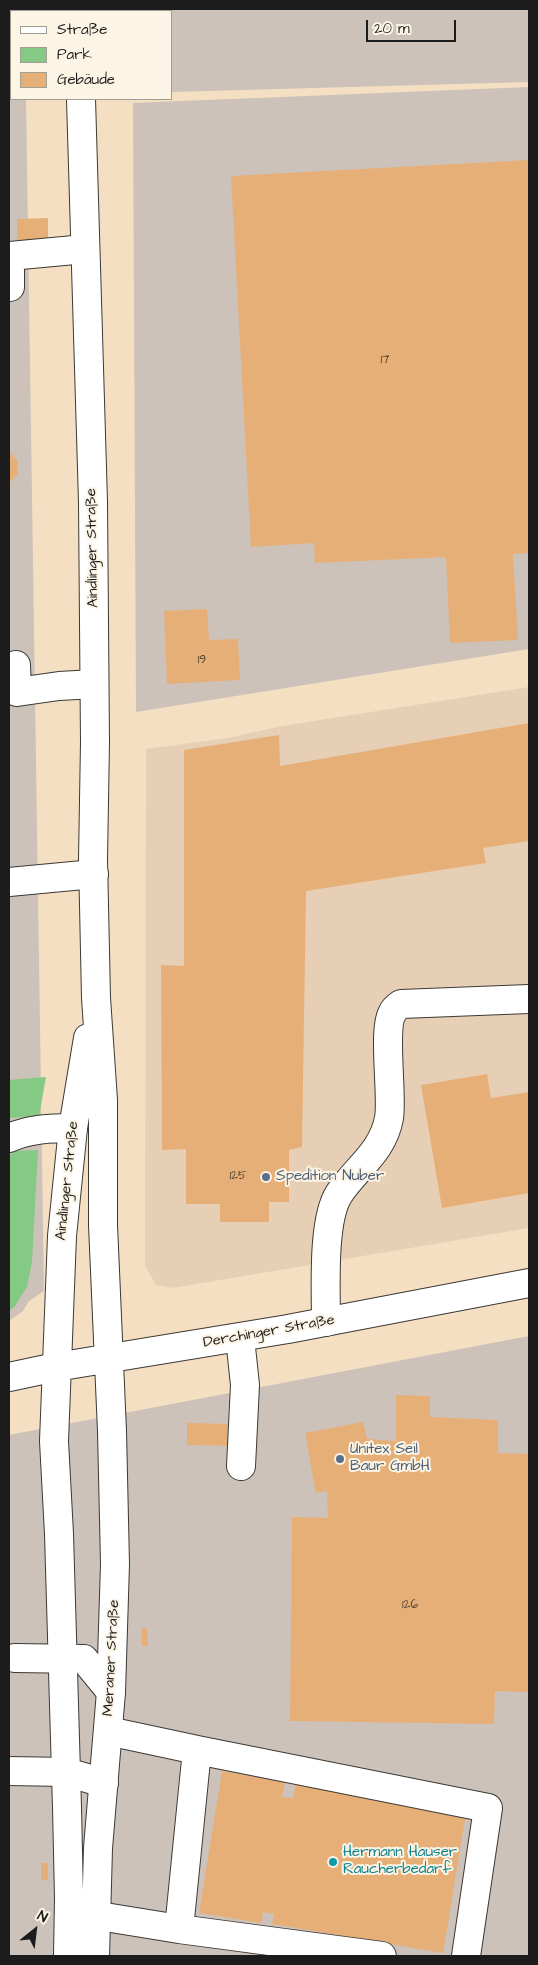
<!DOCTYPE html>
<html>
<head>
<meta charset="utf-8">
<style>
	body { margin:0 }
	#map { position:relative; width:538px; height:1965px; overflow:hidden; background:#f4dfc2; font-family:"Architects Daughter",sans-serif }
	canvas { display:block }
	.frame { position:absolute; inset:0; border:10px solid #1c1c1c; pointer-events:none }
	.legend { position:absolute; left:10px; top:10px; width:162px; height:90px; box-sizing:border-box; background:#fcf5e5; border:1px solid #a29e95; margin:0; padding:6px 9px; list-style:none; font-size:15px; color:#1c1c1c }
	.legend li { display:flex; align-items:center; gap:10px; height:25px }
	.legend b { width:25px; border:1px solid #a29e95 }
	.north { position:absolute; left:10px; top:1905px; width:50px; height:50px; -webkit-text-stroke:4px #fcf5e5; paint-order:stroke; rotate:29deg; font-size:14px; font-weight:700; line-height:20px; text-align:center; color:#1c1c1c }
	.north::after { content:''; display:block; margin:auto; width:18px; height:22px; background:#1c1c1c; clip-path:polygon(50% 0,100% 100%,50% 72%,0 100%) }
	.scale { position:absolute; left:366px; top:20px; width:90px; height:22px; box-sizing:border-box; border:2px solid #1c1c1c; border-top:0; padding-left:6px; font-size:15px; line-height:18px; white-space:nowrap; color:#1c1c1c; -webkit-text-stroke:4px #fcf5e5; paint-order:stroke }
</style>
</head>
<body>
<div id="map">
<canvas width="538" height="1965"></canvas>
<div class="frame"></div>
<ul class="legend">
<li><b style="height:6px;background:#fff"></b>Straße</li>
<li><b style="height:14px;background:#84ca84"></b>Park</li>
<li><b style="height:14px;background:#e7af78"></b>Gebäude</li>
</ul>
<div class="north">N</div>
<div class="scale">20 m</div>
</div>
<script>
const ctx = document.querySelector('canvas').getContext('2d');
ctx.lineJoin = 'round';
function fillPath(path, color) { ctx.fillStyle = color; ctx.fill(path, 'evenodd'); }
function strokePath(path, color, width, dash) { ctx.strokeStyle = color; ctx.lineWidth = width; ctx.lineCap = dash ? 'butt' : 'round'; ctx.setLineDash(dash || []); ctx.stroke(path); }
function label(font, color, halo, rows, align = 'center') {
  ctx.font = font + ' "Architects Daughter",sans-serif'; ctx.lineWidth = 4; ctx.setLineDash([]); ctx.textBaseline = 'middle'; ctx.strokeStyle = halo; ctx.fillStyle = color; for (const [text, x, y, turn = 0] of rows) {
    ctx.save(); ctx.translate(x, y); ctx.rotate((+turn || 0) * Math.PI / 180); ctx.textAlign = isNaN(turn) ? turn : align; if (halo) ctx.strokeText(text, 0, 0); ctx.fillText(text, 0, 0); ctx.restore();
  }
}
fillPath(new Path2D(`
	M529,687V1228L173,1288L156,1285L145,1266L146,749L228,738L282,726Z`), '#e7cfb5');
fillPath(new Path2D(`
	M9,9H25V11H11V99H26L44,1291L29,1301L23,1311L9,1321Z
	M118,9H529V82L171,92V11H118Z
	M529,87V649L136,712L133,103Z
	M529,1336V1956H9V1435Z`), '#cdc2b9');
fillPath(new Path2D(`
	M46,1077L39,1116L9,1118V1080Z
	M38,1150L32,1262L27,1287L15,1306L9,1311V1157L13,1151Z`), '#84ca84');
fillPath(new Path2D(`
	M529,160V553L513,554L518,640L450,643L446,557L315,563L314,543L251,547L231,176Z
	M48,218V240L17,241V219Z
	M9,452L17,460L18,474L10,482H9Z
	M207,609L209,640L238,639L240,680L167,684L164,611Z
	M529,723V841L483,848L486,863L306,891L302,1147L289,1150V1202H269V1222H220V1204H186V1149L162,1150L161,965L184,966V750L279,735L280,766Z
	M487,1074L491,1098L529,1092V1193L442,1208L421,1085Z
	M396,1395L430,1396V1417L498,1420V1453L529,1454V1692L495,1691L494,1724L290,1721L292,1517L328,1518L327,1491L316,1493L305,1433L363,1422L367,1439L396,1441Z
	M187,1423L234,1424V1446L187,1445Z
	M141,1628H147L148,1646H142Z
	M222,1771L285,1782L282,1797L293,1798L296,1784L466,1813L443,1953L272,1924L274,1914L263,1912L261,1923L199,1913Z
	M41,1863H48V1880H41Z`), '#e7af78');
const minor = new Path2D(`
	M10,287V256L85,249
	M16,665L17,692L59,686L94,684
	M9,882L94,874
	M9,1138C29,1129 51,1128 73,1128
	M326,1322C326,1291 322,1220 339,1194C356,1168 383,1152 389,1118C393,1096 382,1027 393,1012C394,1009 398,1006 401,1004L529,999
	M240,1338L245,1385L241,1466
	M9,1377L56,1367
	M15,1658L84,1659L111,1692
	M108,1731L197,1750
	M9,1771L66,1772L104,1783
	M74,1912L179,1929L382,1956
	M179,1929L197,1750L488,1808L466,1956`);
const major = new Path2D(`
	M78,9V11
	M81,99L93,502L95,742L93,859L96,998L103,1100V1225L112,1431L115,1564L111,1692L98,1848L95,1956
	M56,1367L288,1329L529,1283
	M68,1956L69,1898L67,1807L59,1534L54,1441L62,1236L73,1128L88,1038`);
strokePath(minor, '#3c3935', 30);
strokePath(major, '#3c3935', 30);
strokePath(minor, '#fff', 28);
strokePath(major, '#fff', 28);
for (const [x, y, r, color] of [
	[266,1177,5,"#5c6f8a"],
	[340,1459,5,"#5c6f8a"],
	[333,1862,5,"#0f9aa8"]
]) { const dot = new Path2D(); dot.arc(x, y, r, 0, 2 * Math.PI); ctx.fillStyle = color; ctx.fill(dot); strokePath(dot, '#fcf5e5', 2); }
label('12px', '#4f4133', null, [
	["17",385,360],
	["19",202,660],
	["125",238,1176],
	["126",410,1605]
]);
label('15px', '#1c1c1c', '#fcf5e5', [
	["Aindlinger Straße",93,548,-91],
	["Aindlinger Straße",68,1181,-84],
	["Derchinger Straße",269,1332,-10],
	["Meraner Straße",112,1658,-87]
]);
label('15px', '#4e5e75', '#fcf5e5', [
	["Spedition Nuber",276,1177],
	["Unitex Seil",350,1450],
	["Baur GmbH",350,1467]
], 'left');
label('15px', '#0d838f', '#fcf5e5', [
	["Hermann Hauser",343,1853],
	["Raucherbedarf",343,1870]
], 'left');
</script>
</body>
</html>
